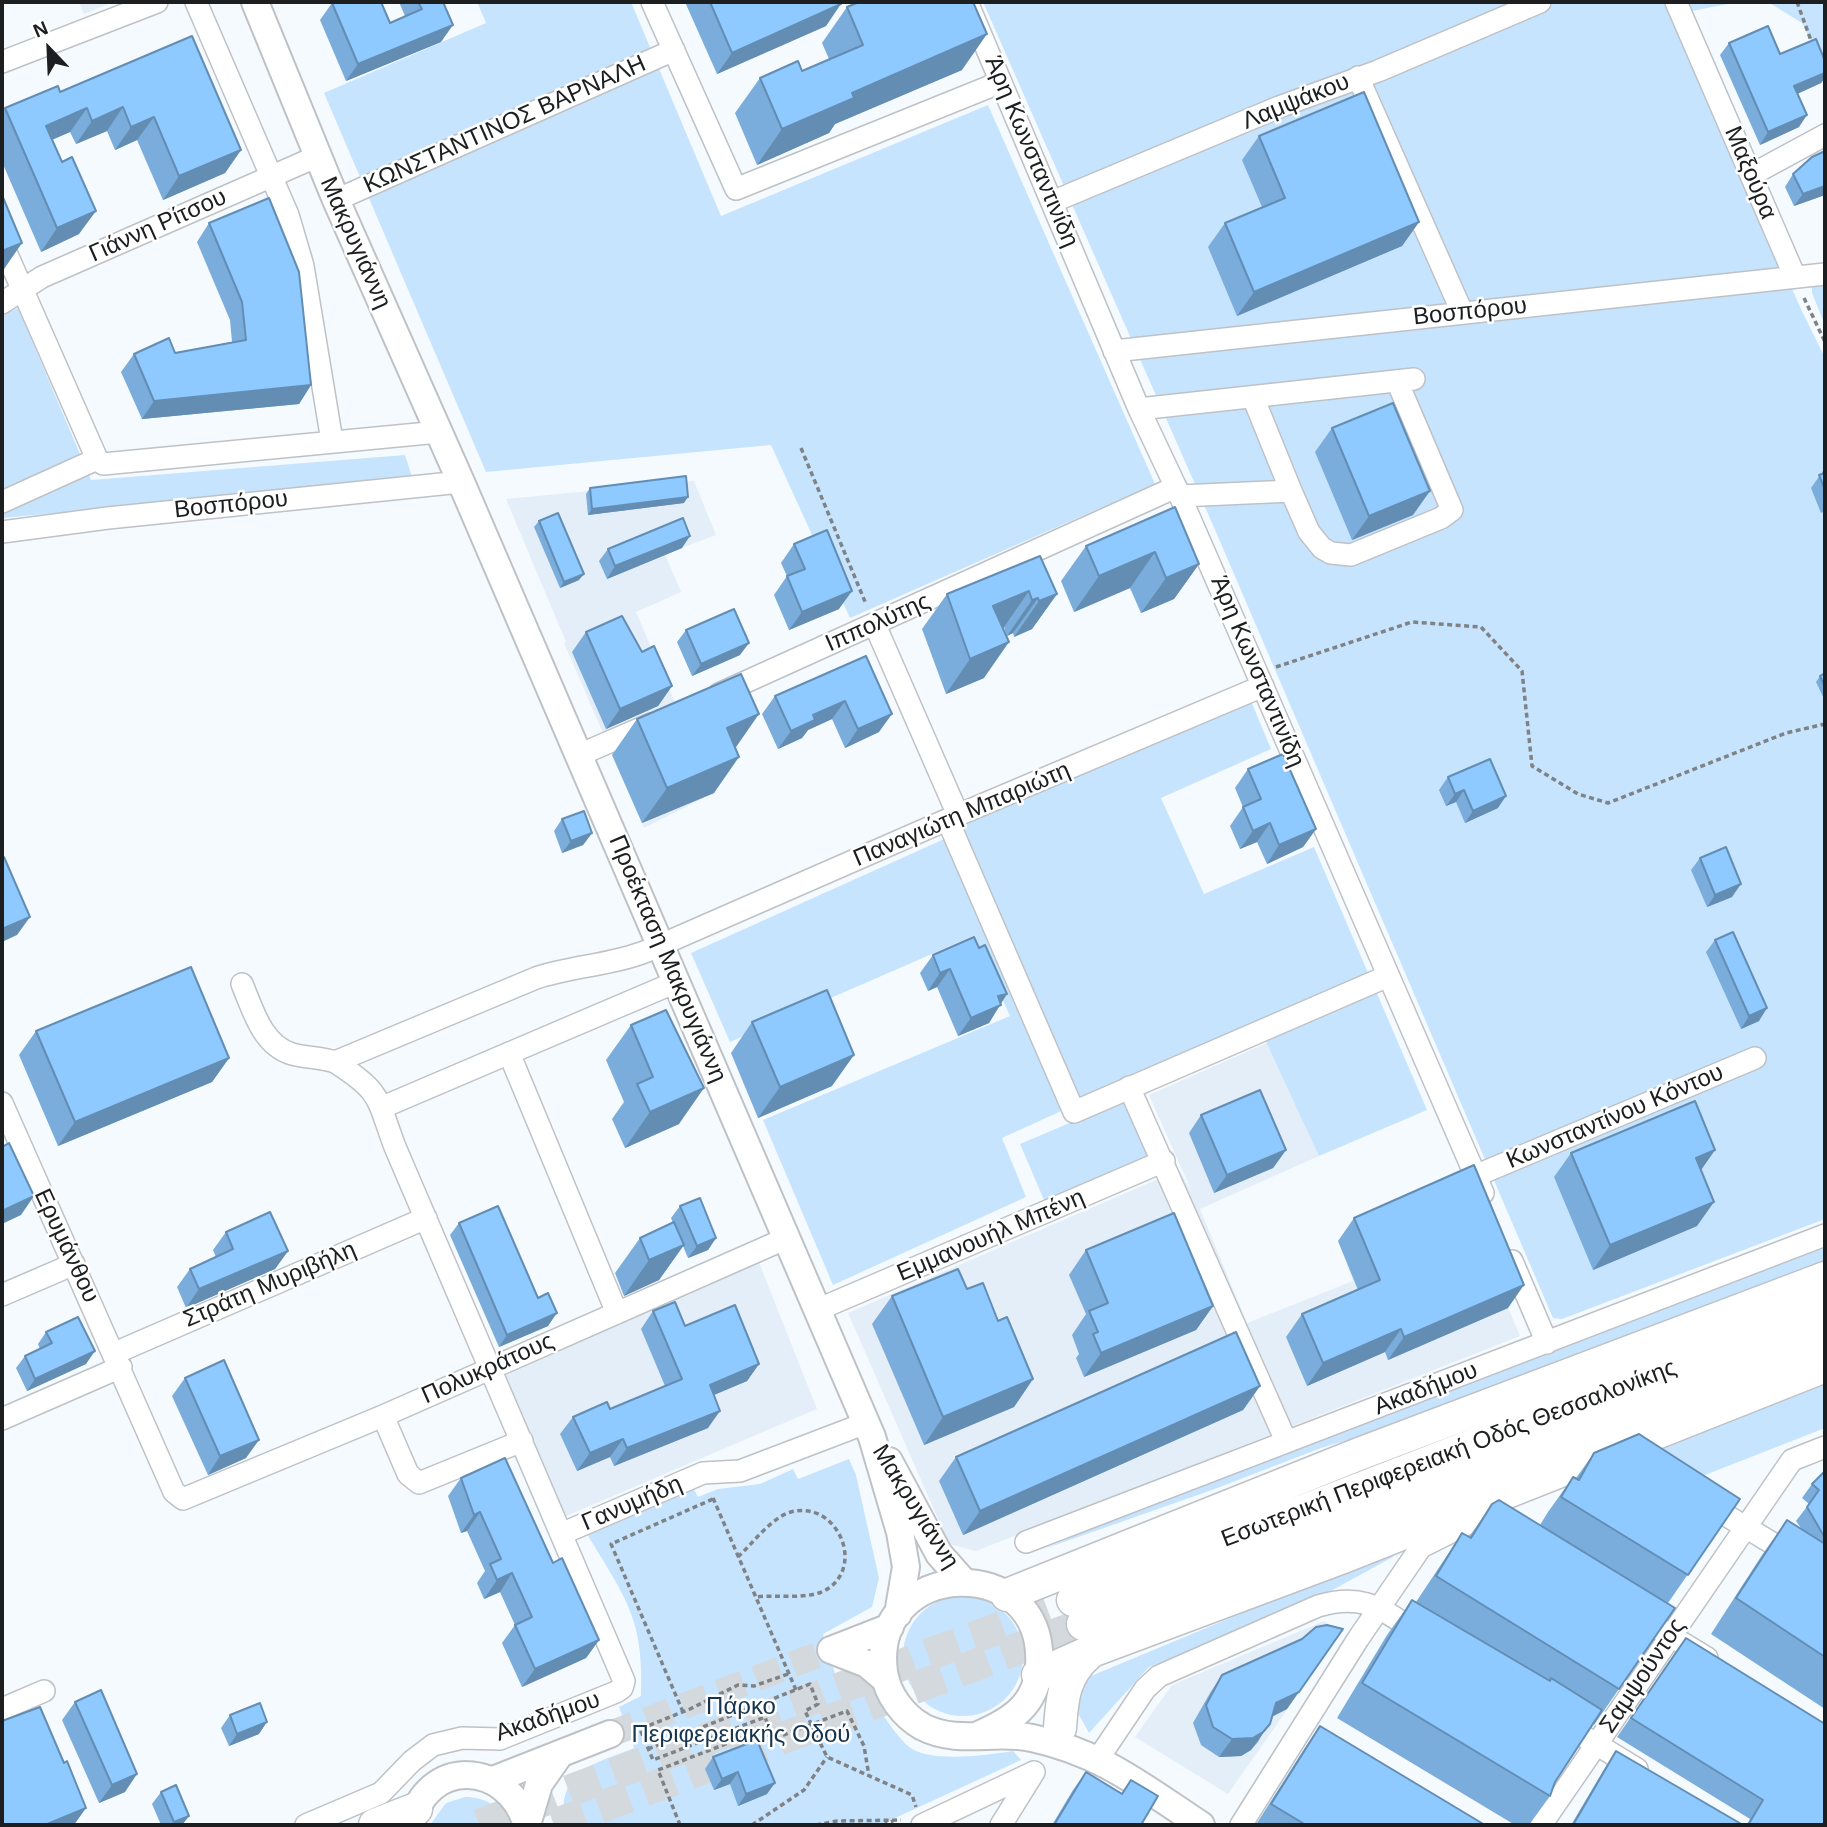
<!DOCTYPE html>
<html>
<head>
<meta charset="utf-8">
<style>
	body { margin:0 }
	#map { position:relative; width:1827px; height:1827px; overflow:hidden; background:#f5fafe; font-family:Arial,sans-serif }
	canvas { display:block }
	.frame { position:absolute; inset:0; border:4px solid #1c1e1f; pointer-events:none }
	.north { position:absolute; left:14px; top:14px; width:70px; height:70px; -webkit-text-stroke:5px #fff; paint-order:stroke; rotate:337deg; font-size:19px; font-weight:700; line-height:28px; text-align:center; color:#1c1e1f }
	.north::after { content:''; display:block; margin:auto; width:24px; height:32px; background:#1c1e1f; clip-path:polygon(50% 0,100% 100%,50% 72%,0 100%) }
</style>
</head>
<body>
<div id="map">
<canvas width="1827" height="1827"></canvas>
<div class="frame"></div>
<div class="north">N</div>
</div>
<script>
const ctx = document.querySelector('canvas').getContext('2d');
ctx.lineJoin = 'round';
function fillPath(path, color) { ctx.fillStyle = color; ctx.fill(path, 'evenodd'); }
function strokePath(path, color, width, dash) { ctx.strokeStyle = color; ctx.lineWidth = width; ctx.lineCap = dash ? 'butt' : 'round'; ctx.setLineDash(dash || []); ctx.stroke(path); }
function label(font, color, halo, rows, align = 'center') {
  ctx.font = font + ' Arial,sans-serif'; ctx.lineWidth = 5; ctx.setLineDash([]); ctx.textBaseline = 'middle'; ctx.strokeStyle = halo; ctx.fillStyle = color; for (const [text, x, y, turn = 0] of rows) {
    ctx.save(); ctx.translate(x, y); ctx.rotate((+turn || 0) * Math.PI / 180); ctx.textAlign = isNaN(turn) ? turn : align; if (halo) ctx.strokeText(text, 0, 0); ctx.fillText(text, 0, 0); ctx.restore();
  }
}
fillPath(new Path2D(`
	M79,2H113L84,14Z
	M694,481L716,535L665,554L681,592L636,612L714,793L644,828L564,643L566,642L506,499Z
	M1269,1042L1319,1156L1200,1209L1247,1323L1353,1281L1338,1241L1458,1188L1520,1336L976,1551L949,1544L848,1313L1179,1170L1193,1194L1149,1095Z
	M758,1260L817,1409L566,1516L505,1376Z
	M1324,1621L1341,1633L1228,1794L1135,1737L1172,1685Z`), '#e4eef8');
fillPath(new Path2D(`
	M477,2H631L721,216L988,105L1155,484L850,618L771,445L486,472L324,93L486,23Z
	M983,2H1667L1800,307L1825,358V1219L1562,1319L1553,1318L1216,532Z
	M1688,2H1738L1692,11Z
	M1768,2H1825V70L1802,23Z
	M1825,283V325L1812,293V285Z
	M18,308L91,480L405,455L413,480L2,518V315Z
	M1251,701L1271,749L1161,798L1204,894L1314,847L1427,1110L1319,1156L1257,1022L1002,1138L1026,1197L833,1285L763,1120L1010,1016L973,936L730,1042L691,953L962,831L959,825L1121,759Z
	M1131,1097L1158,1152L1044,1200L1020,1144Z
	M1825,1245V1270L1424,1417L1321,1448L1212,1490L1044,1549L1194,1485Z
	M1825,1377V1428L1700,1477L1640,1450Z
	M849,1459L856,1475L879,1578L872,1607L823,1634L836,1677L858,1675C870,1693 896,1741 914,1750C938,1762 988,1755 1013,1751L1021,1760L880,1825H564C558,1769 590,1766 634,1748L619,1707L641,1696C644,1618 626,1599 587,1534L693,1488L698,1497L718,1489L760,1484L793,1469L798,1479Z
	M1391,1551L1395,1552L1393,1557L1327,1593L1149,1667L1089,1733L1078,1713L1076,1696L1091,1676Z
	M903 1656a60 60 0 1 1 120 0a60 60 0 1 1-120 0Z
	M465,1797C485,1797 501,1806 508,1825H430L446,1803Z`), '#c7e4fe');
strokePath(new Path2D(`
	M610,1734L831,1650`), '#d4d9dd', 26, [26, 13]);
strokePath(new Path2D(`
	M479,1825L1073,1600
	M554,1825L1083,1624`), '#d4d9dd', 32, [32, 16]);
const minor = new Path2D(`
	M196,2L288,215L303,266L332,441
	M652,2L736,189L1001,82
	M967,2L1139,409L1180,496L1483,1193
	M1676,2L1795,277
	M2,62L157,2
	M1358,77L1462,312
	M1751,175L1825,135
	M336,200L674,50
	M1052,202L1279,107L1378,71L1540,2
	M2,243L97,459L103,464L439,432
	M2,303L42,277L318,156
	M1114,351L1825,274
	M1253,397L1291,491L1309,532L1322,548L1331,553L1351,555L1441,518L1452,510L1397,381
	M1139,409L1414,379
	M1180,496L1291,491
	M2,502L97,459
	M2,532L108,518L461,482
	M875,625L958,815
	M719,694L1176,487
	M579,755L651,724
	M948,821L1074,1112L1388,976
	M242,984C253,1010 262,1045 292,1054C306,1058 320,1057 335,1062L536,978C572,966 612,965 647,951L958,815L1263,686
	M509,1053L617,1313
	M1129,1087L1286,1441
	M2,1103L174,1492L183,1499L383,1416L787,1238
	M383,1107L676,982
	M1475,1176L1755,1058
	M1512,1261L1547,1343
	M2,1295L74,1264
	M817,1310L1164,1161
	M115,1353L426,1218
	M383,1416L408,1474L419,1483L522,1441
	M2,1419L121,1367
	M1704,1502L1825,1575
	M561,1534L703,1473L740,1471L866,1423
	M1026,1542L1825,1235
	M1635,1614L1707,1658
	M2,1709L44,1691
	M1560,1722L1637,1769
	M1098,1759L1145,1689L1159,1676L1318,1606C1365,1592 1382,1610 1420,1634
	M306,1825L381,1793L412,1761L433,1745L462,1738L500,1739L616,1692L622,1688L624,1681L395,1147C376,1097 383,1093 335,1062
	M922,1825L1034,1772
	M1001,1825L1034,1772
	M1241,1825L1358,1639L1421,1547L1473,1521
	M1541,1825L1792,1460L1825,1447`);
const major = new Path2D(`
	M255,2L336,200L461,482L872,1437L900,1532L906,1567L898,1614
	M889,1461L939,1554L963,1581
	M831,1650L890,1627
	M831,1650L867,1664L886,1680
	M976,1736C1009,1722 1037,1706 1039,1666C1047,1550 869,1558 884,1672C887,1694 903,1716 923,1727C958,1745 995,1730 1032,1738C1102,1753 1143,1787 1201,1825
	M493,1780L610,1734
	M411,1825C426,1757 508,1760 527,1825
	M527,1825L539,1784L560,1754`);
const highway = new Path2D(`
	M1007,1595L1359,1454L1825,1278
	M1073,1600L1825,1309
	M1083,1624L1825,1338
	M1038,1675L1094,1650L1343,1557L1825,1366
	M1060,1728C1062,1698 1064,1675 1088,1654
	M375,1825L416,1809`);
strokePath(minor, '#bec2c6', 24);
strokePath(major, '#bec2c6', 30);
strokePath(highway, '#bec2c6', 35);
strokePath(new Path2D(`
	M1797,2L1813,46
	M1804,298L1825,342
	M801,448L866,604
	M1276,667L1412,622L1481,627L1522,671L1532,766L1578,794L1608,803L1786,733L1825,724
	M713,1498L796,1690
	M738,1557C752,1544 772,1517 791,1512C835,1500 865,1562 829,1588C811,1601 776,1594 755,1597
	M683,1712L611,1544L713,1499
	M773,1739L765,1717L653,1760L640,1729L690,1709L738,1685L754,1686L788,1674
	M648,1749L810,1684L818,1704L805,1711L827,1757L912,1795L916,1807
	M680,1825L658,1770L762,1730L773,1739L847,1711L864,1746L869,1776
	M752,1825L804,1790L827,1757
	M816,1825L837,1821L901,1820
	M883,1825L893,1821`), '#808386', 3.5, [5, 3.5]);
strokePath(minor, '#fff', 21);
strokePath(major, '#fff', 26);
strokePath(highway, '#fff', 32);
fillPath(new Path2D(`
	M399,2H443L441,42L346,81L320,20L332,3L390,23L405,16Z
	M685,2H840L826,26L717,74Z
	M847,7L962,70L835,124L829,133L757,165L735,113L760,78L802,71L829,59L822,43Z
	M192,36L241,150L225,173L163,200L137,140L115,150L107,131L76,144L70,132L52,140L79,234L41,252L2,162V113L5,108L60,92Z
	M1729,43L1780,54L1825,61V78L1821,83L1797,94L1799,127L1760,145L1720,55Z
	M1259,136L1419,222L1402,246L1237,316L1208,247L1225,223L1262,207L1242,160Z
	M1825,151V195L1794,206L1785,187L1793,174Z
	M209,223L311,385L299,404L142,419L121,372L134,354L175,353L232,342L230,320L197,242Z
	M1332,428L1413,515L1352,540L1315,452Z
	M1825,468V511L1821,513L1811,488Z
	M590,488L684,503L588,515L586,494Z
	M1175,507L1199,564L1174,599L1141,613L1130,588L1074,612L1061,581L1086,546Z
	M539,521L579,580L560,588L534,527Z
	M794,544L839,609L789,630L774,595L787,576L781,563Z
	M682,548L607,579L599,561L608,549Z
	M1040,556L1057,594L1032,629L1014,637L1013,633L1007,636L1004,627L1002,628L984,678L946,694L922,629L947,594Z
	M686,630L740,655L692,676L677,642Z
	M586,632L642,652L672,686L658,706L606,729L572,652Z
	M866,656L879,732L845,748L832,719L808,730L802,738L778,749L762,714L775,696Z
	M1825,673V701L1816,682L1820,676Z
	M637,719L735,748L714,793L642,823L612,755Z
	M1248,769L1316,829L1303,847L1267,864L1257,842L1240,849L1230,826L1243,807L1235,788Z
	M1448,777L1498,808L1465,823L1456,802L1446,806L1439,790Z
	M562,819L592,833L583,845L562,853L554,831Z
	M1700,858L1732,897L1707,907L1691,870Z
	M1715,940L1759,1021L1741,1029L1706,952Z
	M933,955L1001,1003L989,1023L958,1036L937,987L928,991L920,973Z
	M752,1022L832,1086L758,1118L731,1053Z
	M631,1025L679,1124L625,1148L612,1119L624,1102L606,1060Z
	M36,1031L229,1058L212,1082L58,1146L19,1055Z
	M1201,1115L1286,1150L1273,1168L1214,1193L1189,1133Z
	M1715,1150L1701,1170L1697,1226L1593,1270L1554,1177L1571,1153Z
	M680,1206L716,1238L708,1250L688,1258L683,1246L659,1280L624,1296L615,1273L640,1238L673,1223L671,1218Z
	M1354,1218L1508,1308L1388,1360L1385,1352L1307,1386L1286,1337L1302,1314L1358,1290L1338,1241Z
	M459,1223L548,1326L499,1347L450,1235Z
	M226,1232L288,1251L275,1269L186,1308L177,1287L190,1269L216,1257L213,1250Z
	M1086,1250L1213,1306L1196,1330L1084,1377L1076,1358L1079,1354L1072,1335L1086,1314L1069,1275Z
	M967,1289L998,1321L1033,1379L1014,1407L924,1445L872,1324L892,1296Z
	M653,1311L759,1364L747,1381L714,1395L708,1428L614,1466L610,1457L577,1471L560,1434L573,1417L610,1409L665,1386L641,1329Z
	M46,1332L86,1364L27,1391L16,1368L25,1356L40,1349L38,1344Z
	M185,1378L246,1458L208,1475L172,1396Z
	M1260,1386L1243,1410L963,1535L939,1481L956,1457Z
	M1594,1453L1740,1499L1668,1603L1675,1608L1594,1725L1593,1724L1555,1782L1550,1796L1529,1825H1515L1337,1718L1387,1635L1412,1600L1416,1602L1462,1533L1469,1537L1492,1504L1540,1525L1548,1512L1573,1477L1576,1478Z
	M1825,1471V1709L1711,1634L1762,1555L1787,1520L1801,1528L1796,1521L1809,1504L1802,1498L1812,1484Z
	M461,1478L553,1563L599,1640L586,1658L522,1687L502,1643L515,1625L500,1592L484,1599L477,1583L485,1571L467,1531L461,1533L448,1496Z
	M1686,1638L1825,1825H1747L1750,1819L1617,1737Z
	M1222,1675L1287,1709L1272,1716L1258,1742L1251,1750L1241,1756L1219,1757L1201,1745L1193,1723L1210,1693Z
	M75,1702L125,1792L99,1803L62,1720Z
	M230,1715L259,1734L229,1746L221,1728Z
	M1320,1726L1485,1825H1261L1257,1823L1306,1746Z
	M757,1740L767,1794L738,1806L730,1784L714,1790L705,1769L713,1757Z
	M1616,1751L1743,1825H1571L1603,1771Z
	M1086,1772L1122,1793L1131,1780L1141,1825H1052L1073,1790Z
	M161,1792L189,1816L182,1825H161L152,1804Z`), '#7aaddb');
fillPath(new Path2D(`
	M841,4L826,26L717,74L732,53Z
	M453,25L441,42L346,81L358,64Z
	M987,34L962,70L835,124L829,133L757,165L782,129L852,93Z
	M1825,73V78L1821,83L1786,99L1794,86Z
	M123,107L107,131L76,144L92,121Z
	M87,108L70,132L30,149L46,126Z
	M1807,115L1799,127L1760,145L1768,132Z
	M154,117L137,140L115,150L131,127Z
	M241,150L225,173L163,200L179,176Z
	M1825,186V195L1794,206L1803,194Z
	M96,211L79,234L41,252L57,228Z
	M1419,222L1402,246L1237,316L1254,292Z
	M22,243L2,272V251Z
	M311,385L299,404L142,419L154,401Z
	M1430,491L1413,515L1352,540L1369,516Z
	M688,497L684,503L588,515L592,509Z
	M690,536L682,548L607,579L615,566Z
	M1155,552L1130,588L1074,612L1099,576Z
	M1199,564L1174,599L1141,613L1166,578Z
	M584,574L579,580L560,588L564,582Z
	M852,591L839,609L789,630L802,612Z
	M1029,591L1004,627L968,642L993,606Z
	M1057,594L1032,629L1014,637L1039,601Z
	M1038,598L1013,633L1007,636L1032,600Z
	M1009,642L984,678L946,694L970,659Z
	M749,643L740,655L692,676L701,664Z
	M672,686L658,706L606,729L620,709Z
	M845,701L832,719L808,730L802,738L778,749L791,731L813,715Z
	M759,714L734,750L727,728Z
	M892,714L879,732L845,748L858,729Z
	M739,757L714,793L642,823L667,788Z
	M1464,790L1456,802L1446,806L1455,794Z
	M1506,796L1498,808L1465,823L1473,811Z
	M1270,823L1257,842L1240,849L1253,831Z
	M1316,829L1303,847L1267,864L1279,845Z
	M592,833L583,845L562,853L571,841Z
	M1741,884L1732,897L1707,907L1715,895Z
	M30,917L17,935L2,942V929Z
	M950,969L937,987L928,991L940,973Z
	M1007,994L989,1023L958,1036L971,1018L998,996Z
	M1767,1008L1759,1021L1741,1029L1749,1016Z
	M854,1055L832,1086L758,1118L780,1087Z
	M229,1058L212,1082L58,1146L75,1122Z
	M704,1088L679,1124L625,1148L650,1112Z
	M1286,1150L1273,1168L1214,1193L1227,1175Z
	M1715,1150L1698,1174L1696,1158Z
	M34,1196L21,1215L2,1224V1211Z
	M1714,1202L1697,1226L1593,1270L1610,1245Z
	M716,1238L708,1250L688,1258L697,1246Z
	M684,1245L659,1280L624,1296L649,1260Z
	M288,1251L275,1269L186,1308L199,1289Z
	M1524,1285L1508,1308L1388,1360L1404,1337Z
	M1213,1306L1196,1330L1084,1377L1101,1353Z
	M557,1313L548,1326L499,1347L507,1335Z
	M1401,1329L1385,1352L1307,1386L1323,1363Z
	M95,1351L86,1364L27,1391L35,1379Z
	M759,1364L747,1381L697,1402L710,1385Z
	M1033,1379L1014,1407L924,1445L943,1417Z
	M1260,1386L1243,1410L963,1535L980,1511Z
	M720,1411L708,1428L614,1466L627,1448Z
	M623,1439L610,1457L577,1471L590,1453Z
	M259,1440L246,1458L208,1475L220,1456Z
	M480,1512L467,1531L461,1533L474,1515Z
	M512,1573L500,1592L484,1599L497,1580Z
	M1343,1629L1287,1709L1264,1721L1276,1703Z
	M599,1640L586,1658L522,1687L535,1669Z
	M267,1722L259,1734L229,1746L237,1734Z
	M1270,1724L1251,1750L1241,1756L1219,1757L1232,1739Z
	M738,1772L730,1784L714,1790L722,1779Z
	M137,1774L125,1792L99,1803L112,1785Z
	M775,1783L767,1794L738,1806L746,1794Z
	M86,1808L74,1825H45Z
	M189,1816L182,1825H171L174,1822Z`), '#638db2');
const building = new Path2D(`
	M335,2H381L390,23L422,9L418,2H443L453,25L358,64L332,3Z
	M710,2H840L841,4L732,53Z
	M859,2H973L987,34L852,93L854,98L782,129L760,78L798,61L802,71L863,45L847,7Z
	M1768,26L1780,54L1816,39L1825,61V73L1794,86L1807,115L1768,132L1729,43Z
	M192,36L241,150L179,176L154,117L131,127L123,107L92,121L87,108L46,126L62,162L72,157L96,211L57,228L5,108L58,86L60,92Z
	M1364,92L1419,222L1254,292L1225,223L1285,198L1259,136Z
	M1825,151V186L1803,194L1793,174L1812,157Z
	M2,195L22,243L2,251Z
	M269,198L299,272L311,385L154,401L134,354L169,338L175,353L246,340L242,302L209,223Z
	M1393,403L1430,491L1369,516L1332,428Z
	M1825,473V490L1819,475Z
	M686,476L688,497L592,509L590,488Z
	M1175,507L1199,564L1166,578L1155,552L1099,576L1086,546Z
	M558,513L584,574L564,582L539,521Z
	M683,518L690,536L615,566L608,549Z
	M827,530L852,591L802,612L787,576L805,569L794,544Z
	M1040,556L1057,594L1039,601L1038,598L1032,600L1029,591L993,606L1009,642L970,659L947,594Z
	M734,609L749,643L701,664L686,630Z
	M622,616L642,652L654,646L672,686L620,709L586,632Z
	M866,656L892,714L858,729L845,701L813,715L815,720L791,731L775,696Z
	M1825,673V687L1820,676Z
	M741,674L759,714L727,728L739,757L667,788L637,719Z
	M1283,754L1316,829L1279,845L1270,823L1253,831L1243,807L1261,799L1248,769Z
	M1490,759L1506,796L1473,811L1464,790L1455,794L1448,777Z
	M584,811L592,833L571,841L562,819Z
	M1726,847L1741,884L1715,895L1700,858Z
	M4,857L30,917L2,929V858Z
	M1733,932L1767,1008L1749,1016L1715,940Z
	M974,937L979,948L985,945L1007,994L998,996L1001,1005L971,1018L950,969L940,973L933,955Z
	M191,967L229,1058L75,1122L36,1031Z
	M827,990L854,1055L780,1087L752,1022Z
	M666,1010L704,1088L650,1112L637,1084L653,1077L631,1025Z
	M1260,1090L1286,1150L1227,1175L1201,1115Z
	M1695,1101L1715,1150L1696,1158L1714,1202L1610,1245L1571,1153Z
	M9,1143L34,1196L2,1211V1147Z
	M1474,1165L1524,1285L1404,1337L1401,1329L1323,1363L1302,1314L1380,1280L1354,1218Z
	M700,1198L716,1238L697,1246L680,1206Z
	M498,1206L538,1298L548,1293L557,1313L507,1335L459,1223Z
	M270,1212L288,1251L199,1289L190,1269L233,1249L226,1232Z
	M1174,1213L1213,1306L1101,1353L1093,1334L1098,1332L1089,1311L1108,1303L1086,1250Z
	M674,1222L684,1245L649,1260L640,1238Z
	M958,1269L967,1289L983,1283L998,1321L1007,1317L1033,1379L943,1417L892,1296Z
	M675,1302L685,1326L735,1305L759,1364L710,1385L720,1411L627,1448L623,1439L590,1453L573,1417L607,1402L610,1409L682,1379L653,1311Z
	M78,1317L95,1351L35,1379L25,1356L52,1343L46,1332Z
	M1236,1332L1260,1386L980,1511L956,1457Z
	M224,1360L259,1440L220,1456L185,1378Z
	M1639,1434L1740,1499L1688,1575L1561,1497L1573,1477L1579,1480L1594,1453Z
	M505,1458L553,1563L562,1558L599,1640L535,1669L515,1625L532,1617L512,1573L497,1580L490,1564L501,1559L480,1512L474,1515L461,1478Z
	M1825,1471V1538L1807,1507L1819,1490L1812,1484Z
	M1499,1500L1675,1608L1619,1689L1436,1576L1462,1533L1471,1538L1492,1504Z
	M1787,1520L1825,1544V1657L1736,1598Z
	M1412,1600L1550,1681L1551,1678L1602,1710L1555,1782L1550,1796L1362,1683Z
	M1327,1625L1343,1629L1299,1692L1276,1703L1270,1724L1263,1732L1253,1738L1232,1739L1213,1727L1206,1705L1222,1675L1302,1639L1316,1627Z
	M1686,1638L1825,1724V1825H1748L1763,1800L1631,1718Z
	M101,1690L137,1774L112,1785L75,1702Z
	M260,1703L267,1722L237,1734L230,1715Z
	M40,1707L64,1763L67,1761L86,1808L45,1825H2V1721Z
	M1320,1726L1485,1825H1306L1271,1804Z
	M757,1740L775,1783L746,1794L738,1772L722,1779L713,1757Z
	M1616,1751L1743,1825H1573Z
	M1086,1772L1122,1794L1131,1780L1158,1796L1141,1825H1054Z
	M176,1785L189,1816L174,1822L161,1792Z`);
fillPath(building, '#8ec9ff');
strokePath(building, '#638db2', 2);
label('24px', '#1c1e1f', '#fff', [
	["Λαμψάκου",1296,102,-22],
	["ΚΩΝΣΤΑΝΤΙΝΟΣ ΒΑΡΝΑΛΗ",505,125,-24],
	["Άρη Κωνσταντινίδη",1031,152,67],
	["Μαξούρα",1750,173,67],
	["Γιάννη Ρίτσου",158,226,-24],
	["Μακρυγιάννη",355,243,66],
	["Βοσπόρου",1470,312,-6],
	["Βοσπόρου",231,505,-6],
	["Ιππολύτης",878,623,-24],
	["Άρη Κωνσταντινίδη",1257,672,67],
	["Παναγιώτη Μπαριώτη",962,815,-23],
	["Προέκταση Μακρυγιάννη",667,959,67],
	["Κωνσταντίνου Κόντου",1615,1117,-23],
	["Εμμανουήλ Μπένη",991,1236,-23],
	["Ερυμάνθου",66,1246,65],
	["Στράτη Μυριβήλη",270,1285,-23],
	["Πολυκράτους",488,1369,-24],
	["Ακαδήμου",1426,1389,-21],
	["Εσωτερική Περιφερειακή Οδός Θεσσαλονίκης",1449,1454,-21],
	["Γανυμήδη",632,1504,-23],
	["Μακρυγιάννη",915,1507,58],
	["Σαμψούντος",1643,1676,-56],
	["Ακαδήμου",548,1717,-19]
]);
label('24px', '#15344f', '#fff', [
	["Πάρκο",741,1707],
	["Περιφερειακής Οδού",741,1735]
]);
</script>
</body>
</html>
